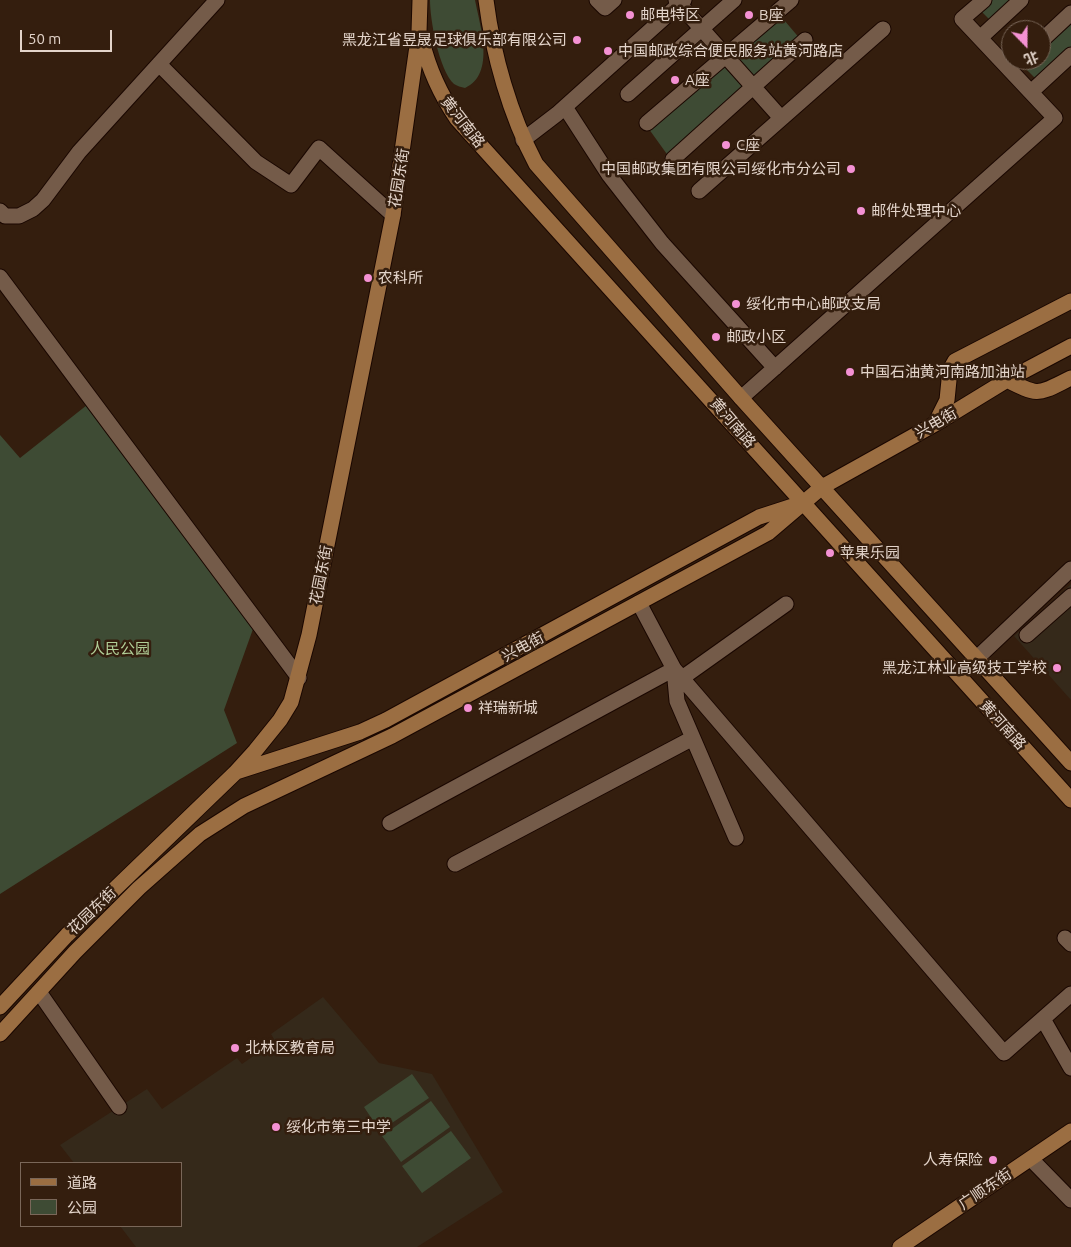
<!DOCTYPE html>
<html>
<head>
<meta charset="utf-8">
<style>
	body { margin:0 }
	#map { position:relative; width:1071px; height:1247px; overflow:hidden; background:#341e0e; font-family:Ubuntu,"Noto Sans SC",sans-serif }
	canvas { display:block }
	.legend { position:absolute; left:20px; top:1162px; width:162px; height:65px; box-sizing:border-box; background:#341e0e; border:1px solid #7a6759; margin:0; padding:6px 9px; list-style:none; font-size:15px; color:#e3d4ca }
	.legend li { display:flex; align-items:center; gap:10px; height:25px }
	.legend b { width:25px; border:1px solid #7a6759 }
	.north { position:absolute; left:1001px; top:20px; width:50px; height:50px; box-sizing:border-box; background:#341e0e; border:1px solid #7a6759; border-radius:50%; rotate:158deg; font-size:14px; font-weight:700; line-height:20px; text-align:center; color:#e3d4ca }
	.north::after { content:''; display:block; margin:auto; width:18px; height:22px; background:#f491d3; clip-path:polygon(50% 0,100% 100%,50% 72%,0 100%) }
	.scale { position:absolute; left:20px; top:30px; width:92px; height:22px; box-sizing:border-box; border:2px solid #e3d4ca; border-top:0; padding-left:6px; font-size:15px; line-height:18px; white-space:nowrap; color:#e3d4ca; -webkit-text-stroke:4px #341e0e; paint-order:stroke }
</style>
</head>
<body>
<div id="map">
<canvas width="1071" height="1247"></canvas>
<ul class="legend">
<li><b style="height:6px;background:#9b6e42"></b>道路</li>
<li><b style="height:14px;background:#3e4b34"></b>公园</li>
</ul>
<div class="north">北</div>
<div class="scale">50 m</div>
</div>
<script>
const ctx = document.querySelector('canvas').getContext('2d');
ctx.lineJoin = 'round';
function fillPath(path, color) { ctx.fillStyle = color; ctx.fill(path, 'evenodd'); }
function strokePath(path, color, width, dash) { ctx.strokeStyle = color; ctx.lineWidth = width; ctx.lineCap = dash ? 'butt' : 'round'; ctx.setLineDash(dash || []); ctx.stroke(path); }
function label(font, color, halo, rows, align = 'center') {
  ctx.font = font + ' Ubuntu,"Noto Sans SC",sans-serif'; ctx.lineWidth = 5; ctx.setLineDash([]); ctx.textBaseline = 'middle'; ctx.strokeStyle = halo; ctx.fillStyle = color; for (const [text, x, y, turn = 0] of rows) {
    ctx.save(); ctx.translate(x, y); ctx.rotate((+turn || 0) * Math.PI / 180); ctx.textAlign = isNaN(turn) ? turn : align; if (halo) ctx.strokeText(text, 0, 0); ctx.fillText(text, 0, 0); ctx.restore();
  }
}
fillPath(new Path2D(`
	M1071,584V700L1014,636Z
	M323,997L379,1063L432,1074L503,1192L417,1247H136L120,1226H181V1163H74L60,1145L147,1089L162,1109L237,1058L242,1064L275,1041L271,1034Z`), '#35291a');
fillPath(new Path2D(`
	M430,0H475C480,26 496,74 465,88C461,87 457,86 454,84C439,70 430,20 430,0Z
	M990,0H1018L993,23L979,9Z
	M779,14L801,40L755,80L732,55Z
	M1071,22V49L1037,80L1023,66L1030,60H1041V50Z
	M719,61L745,89L669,157L646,125Z
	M87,405L253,629L224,710L237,743L0,894V435L20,458Z
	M412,1074L429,1098L380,1131L364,1107Z
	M431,1101L450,1127L401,1162L382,1136Z
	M451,1131L471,1158L422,1193L402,1166Z`), '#3e4b34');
const minor = new Path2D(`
	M597,0L605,8L614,0
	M676,0L781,118
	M980,38L1021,0
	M1041,41L1071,13
	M159,64L256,162L291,185L319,148L393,215
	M1031,92L1071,55
	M628,94L734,0
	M565,107L609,175L662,243L775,368
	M647,123L791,0
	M523,140L557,114L684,0
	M673,159L805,40
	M699,191L883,29
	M0,211L5,216H19L33,209L43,200L79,152L217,0
	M0,277L299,678
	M741,398L1055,118L962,19L984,0
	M639,603L674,669L1004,1053L1071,994
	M1027,635L1071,596
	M976,659L1071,569
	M682,678L786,604
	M390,823L674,669L677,701L736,838
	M455,864L693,738
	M1065,938L1071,944
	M39,992L119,1107
	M1043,1019L1071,1068
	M1031,1159L1071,1200`);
const major = new Path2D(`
	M486,0C493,55 510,115 536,164L741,398L1071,763
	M422,41C429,70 440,94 457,119L1071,800
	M1007,380C1040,397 1038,394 1071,378
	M936,422L947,400L950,370L955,361L1071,301
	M236,772L360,732L386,720L759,517L796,505
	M0,1007L67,935L235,773L255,751L280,720L291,702L309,635L393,215L419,32L420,0
	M0,1034L75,952L139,888L200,834L244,806L392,736L768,533L822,487L935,424L1007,380L1071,346
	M900,1247L1071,1131`);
strokePath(minor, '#1a0700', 17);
strokePath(major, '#1a0700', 17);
strokePath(minor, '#745b49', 15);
strokePath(major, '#9b6e42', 15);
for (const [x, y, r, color] of [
	[630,15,5,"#f491d3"],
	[749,15,5,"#f491d3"],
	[577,40,5,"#f491d3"],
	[608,51,5,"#f491d3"],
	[675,80,5,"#f491d3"],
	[726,145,5,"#f491d3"],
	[851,169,5,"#f491d3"],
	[861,211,5,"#f491d3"],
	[368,278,5,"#f491d3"],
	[736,304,5,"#f491d3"],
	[716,337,5,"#f491d3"],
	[850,372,5,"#f491d3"],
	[830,553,5,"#f491d3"],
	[1057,668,5,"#f491d3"],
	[468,708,5,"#f491d3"],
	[235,1048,5,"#f491d3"],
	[276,1127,5,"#f491d3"],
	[993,1160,5,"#f491d3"]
]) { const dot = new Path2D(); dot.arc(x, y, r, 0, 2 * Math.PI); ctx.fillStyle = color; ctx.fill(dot); strokePath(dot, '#341e0e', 2); }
label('15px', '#e3d4ca', '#341e0e', [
	["邮电特区",640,15],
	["B座",759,15],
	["黑龙江省昱晟足球俱乐部有限公司",567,40,"right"],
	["中国邮政综合便民服务站黄河路店",618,51],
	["A座",685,80],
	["C座",736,145],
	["中国邮政集团有限公司绥化市分公司",841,169,"right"],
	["邮件处理中心",871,211],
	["农科所",378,278],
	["绥化市中心邮政支局",746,304],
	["邮政小区",726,337],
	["中国石油黄河南路加油站",860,372],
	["苹果乐园",840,553],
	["黑龙江林业高级技工学校",1047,668,"right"],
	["祥瑞新城",478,708],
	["北林区教育局",245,1048],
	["绥化市第三中学",286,1127],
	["人寿保险",983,1160,"right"]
], 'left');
label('15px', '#e3d4ca', '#341e0e', [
	["黄河南路",463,122,52],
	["花园东街",399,178,-81],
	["黄河南路",733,423,49],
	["兴电街",936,423,-30],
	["花园东街",321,575,-79],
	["兴电街",523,647,-28],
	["黄河南路",1003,725,48],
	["花园东街",92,911,-44],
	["广顺东街",985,1189,-34]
]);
label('15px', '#b1cf98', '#341e0e', [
	["人民公园",120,649]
]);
</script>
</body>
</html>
